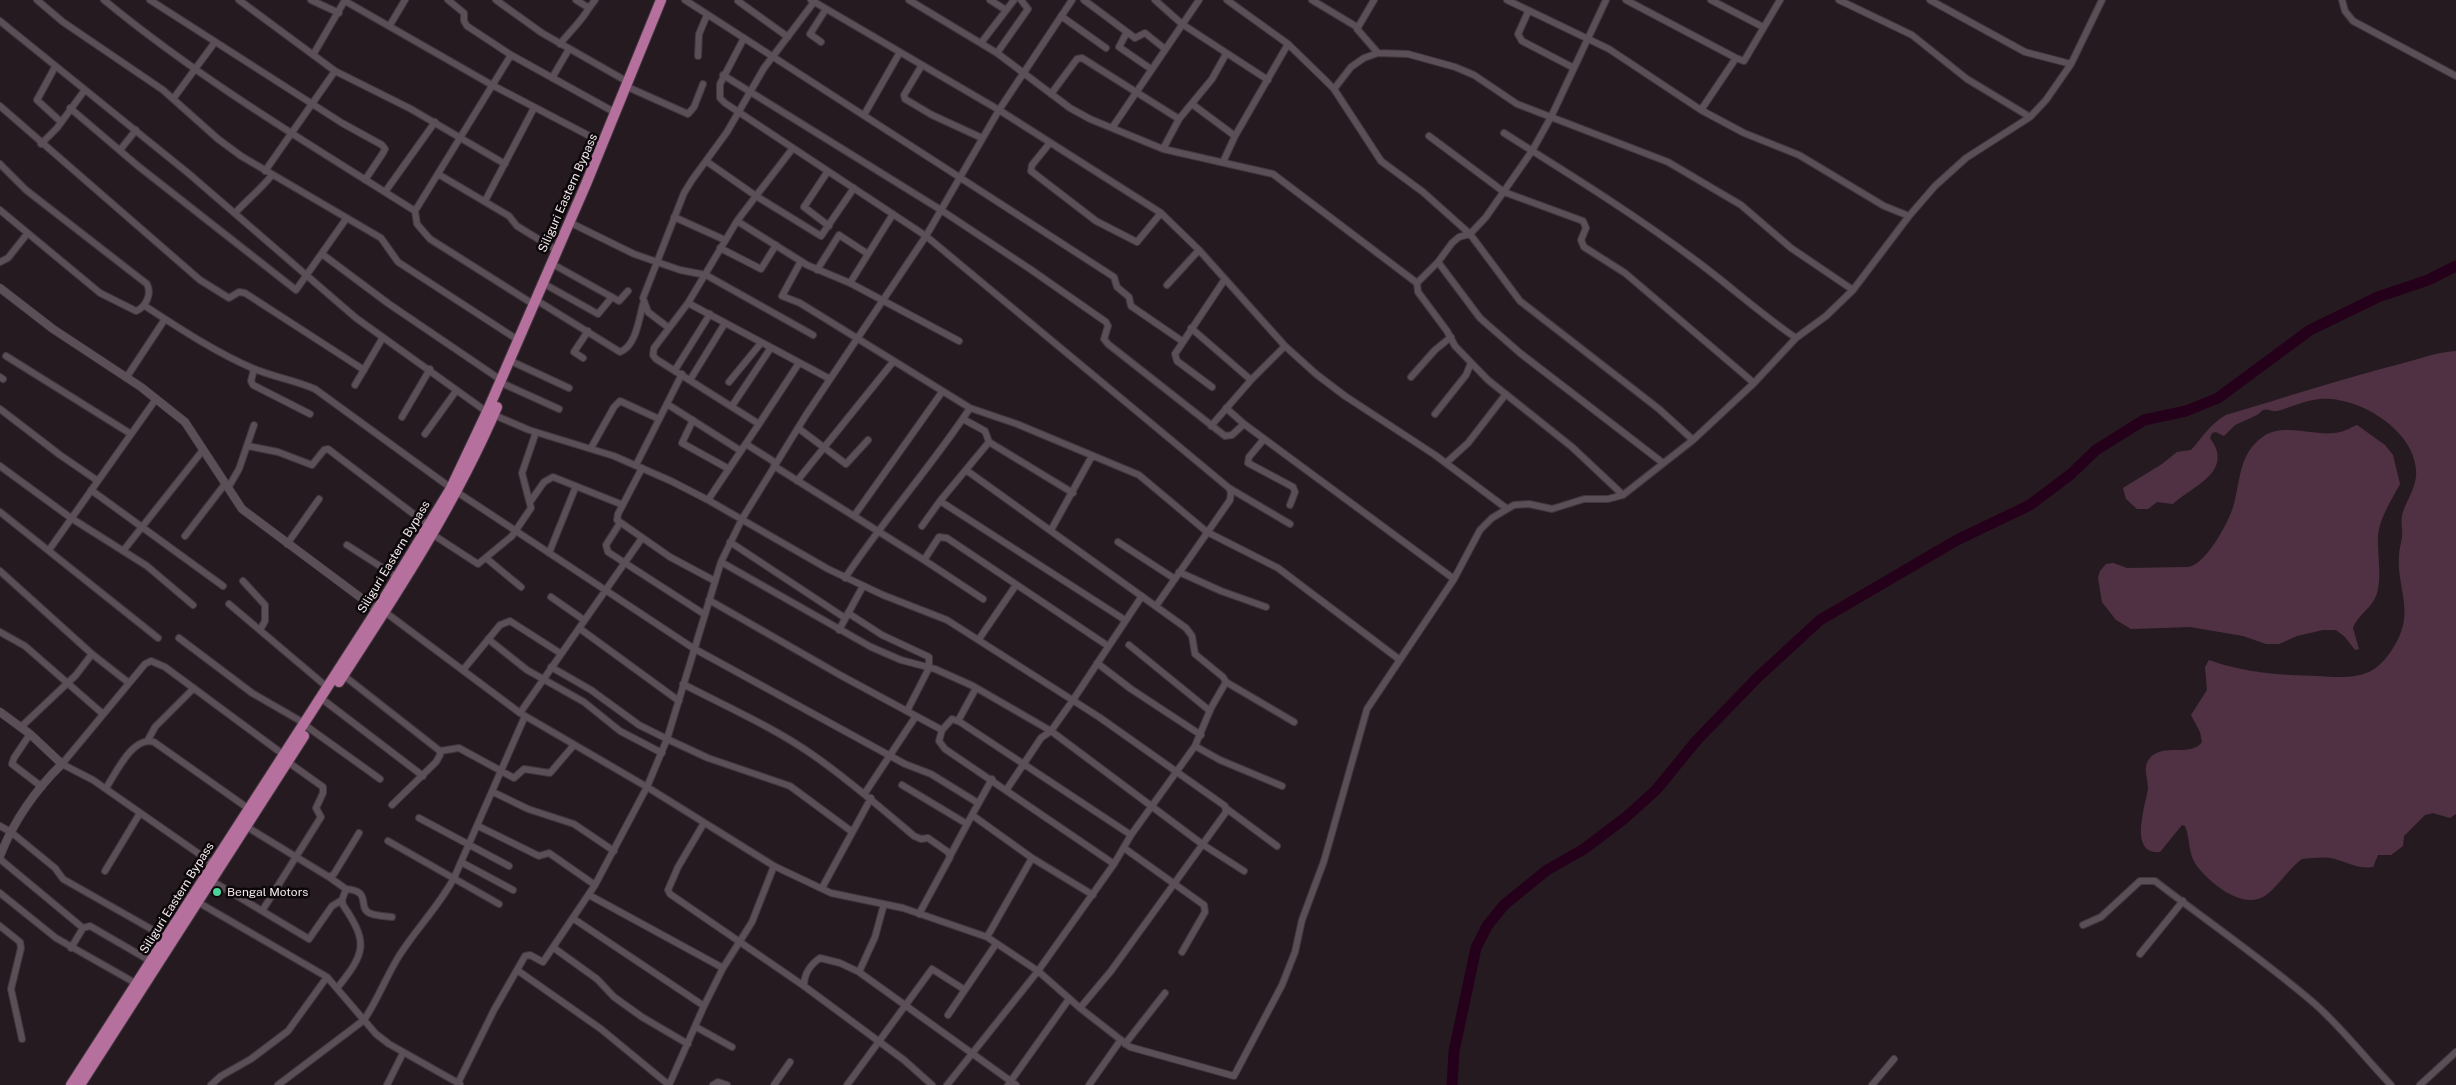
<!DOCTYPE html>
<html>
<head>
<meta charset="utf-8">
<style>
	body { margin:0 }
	canvas { display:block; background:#261a21 }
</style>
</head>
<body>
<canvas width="2456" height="1085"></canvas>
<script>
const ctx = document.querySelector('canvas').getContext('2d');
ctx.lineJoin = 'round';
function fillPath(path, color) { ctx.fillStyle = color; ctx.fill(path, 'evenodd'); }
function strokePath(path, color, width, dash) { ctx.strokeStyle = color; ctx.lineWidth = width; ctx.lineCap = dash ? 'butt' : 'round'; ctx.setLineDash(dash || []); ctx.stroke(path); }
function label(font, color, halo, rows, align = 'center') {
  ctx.font = font + ' "Public Sans",sans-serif'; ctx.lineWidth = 5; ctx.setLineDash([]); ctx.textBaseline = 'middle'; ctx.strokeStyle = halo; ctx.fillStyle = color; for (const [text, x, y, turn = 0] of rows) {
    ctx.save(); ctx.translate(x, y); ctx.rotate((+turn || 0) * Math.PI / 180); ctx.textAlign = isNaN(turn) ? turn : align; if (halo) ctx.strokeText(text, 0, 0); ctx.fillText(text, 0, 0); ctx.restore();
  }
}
fillPath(new Path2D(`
	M2456,351V814L2450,818L2433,813L2425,815L2404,836L2403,846L2391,855H2378L2373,867C2360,869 2351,864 2338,860C2327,856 2313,858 2302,859C2288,869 2276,890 2263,897C2240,909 2207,881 2195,863C2188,852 2190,837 2185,826L2182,825L2160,852C2127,855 2147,802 2148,788C2148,777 2142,767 2150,758C2164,742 2190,758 2202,742L2200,732L2191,715L2207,690L2205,667L2209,660C2245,673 2279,675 2317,676C2334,677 2353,679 2369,672C2385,665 2402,638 2404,620C2407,600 2397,577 2399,556C2399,550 2401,544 2402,538C2403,529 2400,521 2403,512C2408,497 2418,485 2416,469C2413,429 2358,396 2320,399C2305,400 2292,407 2277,411C2271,412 2268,408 2263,410L2257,415L2235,425L2224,436L2216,432L2212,433L2210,438C2235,472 2192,486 2173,504L2157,502L2148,509H2137L2126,499L2123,488L2162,464L2177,452L2191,450C2203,437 2210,424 2226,415C2284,398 2341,379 2400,364C2420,359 2436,352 2456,351Z
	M2357,425L2385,445L2393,455L2400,484C2392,499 2380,517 2378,535C2377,551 2382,578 2377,593C2372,609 2358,614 2353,628L2359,649L2355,650L2345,637L2336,630H2323L2297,636L2279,644H2266L2243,636L2190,627L2131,629L2116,620L2102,602L2098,578L2100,571L2106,564L2113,563L2127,568L2189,567C2207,563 2229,522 2234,504C2241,478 2239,453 2264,436C2286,422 2316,438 2340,432C2346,431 2352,427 2357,425Z`), '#503144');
strokePath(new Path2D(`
	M1452,1085L1454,1051L1476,948L1487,926L1504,905L1547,870L1584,849L1625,818L1656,790L1697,740L1757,678L1820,620L1957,540L2030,505L2071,474L2096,450L2144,420L2186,411L2218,398L2310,330L2378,297L2428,280L2456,266`), '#25001a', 11);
const minor = new Path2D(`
	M37,0L63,22L163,90L218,139L241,156L381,238L398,262L518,340
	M104,0C201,80 309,144 415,211L417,224L430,239L533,304
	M150,0L342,123L382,145L385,149L383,153L365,180
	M239,0L335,71L411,109L505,164
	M311,0L339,13
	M448,0L464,13V21L467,26L511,55L616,113
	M496,0L542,33L628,82
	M576,0L589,8L595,0
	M685,0L1114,277L1117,287L1129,297L1131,306L1182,341
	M811,0L999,110L1161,213L1199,250L1285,346L1316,374L1345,396L1435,455L1506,508
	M909,0L997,53L1070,108L1090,119L1163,149L1273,174L1417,283
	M990,0L1006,10
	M1072,0L999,110L926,236L806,415L742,519L721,562L667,739L647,787L774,866L831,893L903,908L987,937L1038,971L1080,1008L1130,1047L1234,1076L1282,985L1295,952L1302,920L1324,861L1367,709L1454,579L1480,530L1492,518L1514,505L1529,504L1552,509L1584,499H1608L1623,495L1693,440L1754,383L1796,338L1826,316L1853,290L1909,216L1935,186L1966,158L2030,117L2046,100L2071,64L2102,0
	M1084,0L1135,38L1145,33L1165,49
	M1155,0L1182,24L1268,80
	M1227,0L1288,44L1323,78L1334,89L1381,161L1423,192L1470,234L1520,301L1659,409L1693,440
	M1312,0L1357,27
	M1374,0L1357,29L1378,53
	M1507,0L1609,49L1701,110L1744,133L1799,155L1884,206L1909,216
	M1606,0L1551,117L1532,151L1486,217L1470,234L1459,237L1452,243L1438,262L1417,283L1418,292L1447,331L1455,346L1488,380L1572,447L1623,495
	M1626,0L1736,58
	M1711,0L1763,27
	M1839,0L1912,35L1967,79L2030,117
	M1930,0L2025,52L2071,64
	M2342,0L2345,11L2353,21L2456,76
	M345,1L492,85L603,143
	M738,1L788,37
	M1528,12L1518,34L1522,41L1574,68
	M1061,16L1106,48
	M0,21L188,173L356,318L487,412L529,430L614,456L671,481L708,500L828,569L883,595L947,620L1099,717L1225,806L1226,812L1111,971L1080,1008
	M390,25L405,0
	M1127,32L1119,47L1151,69
	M744,38L720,84V98L725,103L926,236L1229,488L1231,492L1230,500L1156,606
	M821,42L810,34L826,9
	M981,43L1014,0
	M560,44C570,31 581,22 589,8
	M997,53L1028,9L1021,0
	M313,55L345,0
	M698,56L699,34L707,15
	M922,65L904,95L905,99L932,115L982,138
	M55,67L37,100L61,122
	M723,75L941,210L1030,269L1106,322L1108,326L1104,339L1108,344L1225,436L1232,435L1244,424L1454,579
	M552,78L569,49
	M632,89L688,114L694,107L703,84
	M1334,89L1351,67L1364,58L1378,53L1408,54L1455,67L1474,75L1517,104L1668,162L1741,205L1791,248L1853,290
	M1051,94L1077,59L1082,58L1179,119
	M173,99L215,42
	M1192,104L1235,136
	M0,106L200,280L229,298L239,292L245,293L364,370
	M70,108L138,166L296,290L346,219
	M1701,110L1736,58L1744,61L1780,0
	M864,115L900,52
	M1112,128L1199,0
	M1504,133C1567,173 1631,212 1691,257C1727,283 1759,313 1796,338
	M1429,136L1504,192L1583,221L1586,228L1581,240L1584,247L1625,273L1754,383
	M41,144L57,128L84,91
	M1049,144L1032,165L1031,171L1096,221L1137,242L1161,213
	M1163,149L1179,119L1212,79L1226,54
	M120,150L136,130
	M706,161L756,196L793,148
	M1223,162L1235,136L1288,44
	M0,164L26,190L147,284C152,294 146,307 136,311L100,293L0,210
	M265,171L335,71
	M828,171L804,207L829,226
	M438,174L509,216L517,226L556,250
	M385,192L435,122
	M485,201L534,108
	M415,211L511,55
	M235,213C247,200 261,189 272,175
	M674,217L725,240
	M737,221L807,265L850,283L959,341
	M575,225L634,254L680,270L706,275L813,335
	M720,248L761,269L776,245
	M322,254L389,304L501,380
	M801,261L782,296L800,303L970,408C931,467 884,519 845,578
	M0,262L8,258L27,234
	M1438,262L1480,318L1520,353L1663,463
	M556,266L619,301L628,291
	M817,270L839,235L868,254
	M850,283L893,214
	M1167,285L1199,250
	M548,286L598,314L612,297
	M541,303L620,352C636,346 639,319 643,304
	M688,303L830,379
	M145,306C179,328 215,352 252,368C273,377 295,380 315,389L451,488
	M669,328L648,312L643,298L684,193L692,180L727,132L764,68L814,2
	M1191,328L1251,380L1285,346
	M6,356L131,434
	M583,358L574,352L588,331
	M515,363L569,388
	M254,369L251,381L253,385L310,414
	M675,370L710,314
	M0,377L3,379
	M1411,377L1435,350L1451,337
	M126,378L165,319
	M690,380L725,323
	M729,382L761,343
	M355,385L382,339
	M506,385L559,409
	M1212,387L1177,361L1175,354L1225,279
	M667,404L741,451
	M732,406L770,349
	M970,408L1017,424L1139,475L1207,532L1278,568L1400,660
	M1226,408L1244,424
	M0,409L60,455L98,481
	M1435,414L1466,375L1471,363
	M402,417L430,369
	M963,419L985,431L989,442L1073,493
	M693,420L682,443L729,469
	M759,424L799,363
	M1211,426L1251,380
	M798,428L846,464L868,440
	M425,434L456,391
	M1264,439L1249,457L1248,463L1293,487L1295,492L1290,505
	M989,442L940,501L1125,620
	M746,444L776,463
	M248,446L278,452L312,465L324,450L328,449L428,525
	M591,448L614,407L620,401L659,419
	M1446,463L1468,443L1506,394
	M636,465L682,374
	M0,466L71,518L147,566L193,605
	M774,466L924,560L983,599
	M642,468L618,514L617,520L670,557L715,581
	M797,481L893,362
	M228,488L239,469L254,425
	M1229,488L1290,524
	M91,490L223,586
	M457,492L693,648L905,764L931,774L978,803
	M708,500L759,424L656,359L653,355L654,348L688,303L737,221L756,196L821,236L854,188
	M530,502L544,482L553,477L623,505
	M0,512L158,638
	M854,516L942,392
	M620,523L606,545L608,552L704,614
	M922,526L940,501
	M1051,530L1092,456
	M432,534L478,564L512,536L531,508L522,473L536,432
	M185,536L225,484
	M730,542L845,618
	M1118,542L1175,579
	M287,544L319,499
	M347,545L397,577
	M49,550L156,399
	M123,551L203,450
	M549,553L576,486
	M486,558L521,587
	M924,560L939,537L947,538L1108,646
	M721,562L871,647L901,660L935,669L973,686L1051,731L1202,844L1244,871
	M0,571L92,654L129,683
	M1179,572L1221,591L1266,607
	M243,581L265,605V621L260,630
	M551,597L584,620
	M709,600L840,675L942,730
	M229,604L327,687
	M385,612L520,713L647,787L595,885L543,962L530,955L525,956L494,1010L458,1083
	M848,613L882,635L929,657V668L907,711
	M579,628L679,701
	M839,630L863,586
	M0,632L25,646L103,714
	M179,638L252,693L304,723
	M488,639L527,670L584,702L620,731L662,753
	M979,639L1016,585
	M1129,645L1210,711
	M1097,663L1131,689L1201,735
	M551,667L591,690L639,725L667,739L708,758L790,786L851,831
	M463,670L500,625L510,621L560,653
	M343,675L440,751V755L436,762L392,805
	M1226,682L1294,722
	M683,684C727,707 773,727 813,755C849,780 881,808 914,836L921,839L928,838L948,852L950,857L919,914
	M326,702L423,776
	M520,713L642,538
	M958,721L976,688
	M21,727L76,675L92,654
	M309,728L380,779
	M30,734L14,758L12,764L42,787
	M148,740L155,727L194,688
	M1195,746L1220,760L1282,786
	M440,751L459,748L514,778L524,769L550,773L574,745
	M992,779L972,815L1032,858L1093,895
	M902,785L967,824
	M106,788C116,773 133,735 154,742L249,809
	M1007,789L1041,738L1051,731L1073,700L1142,596
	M493,792L528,809L574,824L614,851
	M865,793L916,716
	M1227,809L1277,846
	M419,818L509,866
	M704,823L678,867L668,890L670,894L804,986L904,1060L932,1085
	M0,826L11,832L55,868L63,879L167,938
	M478,826L539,856L549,853L595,885
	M247,827L329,877L334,874L359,833
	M388,841L499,904
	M1124,848L1204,905L1205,912L1182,952
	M950,856L972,815
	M0,859L83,928
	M461,862L513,890
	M1114,864L945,749L939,741L942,730L952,719L960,722L1131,835
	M215,865L93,780L62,764L145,664L151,661L165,667L284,755
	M105,871L140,813
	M329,877L346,889L342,900L343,905C369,943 365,953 338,987
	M212,881L309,939L332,906L342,900
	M822,888L871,798
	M346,889C374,891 355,909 372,914C377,916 386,916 392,917
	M0,893L56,938L137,984
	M589,895L723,968
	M196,901L327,977L376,1034L389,1044L460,1084
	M262,911L321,817L316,808L323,793V787L288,762
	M574,919L704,1006
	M2083,925L2101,917L2140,881H2155C2208,922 2264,960 2315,1004C2343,1029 2365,1058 2391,1085
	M0,926L20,942L21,948L11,989L22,1039
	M987,937L1032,858
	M71,948L83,928L90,926L152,962
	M554,948L597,979L614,997L642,1017L688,1044
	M2140,954L2183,901
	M517,970L601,1029L669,1085L704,1006L723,968L752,922L774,866
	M859,972L875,937L884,904
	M804,986C804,973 810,965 820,958L840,963L859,972L1016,1085
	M948,1015L996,944
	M696,1027L732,1047
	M1125,1044L1165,993
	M211,1085L221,1076L251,1059L288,1031L327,977
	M278,1085L364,1020C378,999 386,977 399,956C416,929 439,906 454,878L525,716
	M387,1085L403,1053
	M713,1085L718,1082L727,1085
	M774,1085L790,1062
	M847,1085L932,969L965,990
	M947,1085L1038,971L1114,864L1131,835L1195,746L1211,708L1226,682L1223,677L1195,654L1192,636L1186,628L966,470
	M1008,1085L1069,999
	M1089,1085L1120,1041
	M1872,1085L1894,1059
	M2420,1085L2456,1052`);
const tertiary = new Path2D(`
	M0,288L53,329L141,387L185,422L242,509L380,612
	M0,712L30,734L62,764C36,789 13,822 0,856`);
const primary = new Path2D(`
	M339,682C397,593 455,505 497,407
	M71,1085L377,610L451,488L487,412L586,184L661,0
	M80,1085L304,736`);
strokePath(minor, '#40373d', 8);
strokePath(tertiary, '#40373d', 9);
strokePath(primary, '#40373d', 12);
strokePath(minor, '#5b4e56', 6);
strokePath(tertiary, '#5b4e56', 8);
strokePath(primary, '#b6709d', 10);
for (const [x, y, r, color] of [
	[217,892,5,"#4ad49c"]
]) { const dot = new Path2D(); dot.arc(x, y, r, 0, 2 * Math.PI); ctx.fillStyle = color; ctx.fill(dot); strokePath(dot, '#0c0709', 2); }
label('12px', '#f2eaee', '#0c0709', [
	["Siliguri Eastern Bypass",568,193,-66],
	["Siliguri Eastern Bypass",394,557,-59],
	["Siliguri Eastern Bypass",177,898,-58]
]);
label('12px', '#f2eaee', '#0c0709', [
	["Bengal Motors",227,892]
], 'left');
</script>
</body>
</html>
